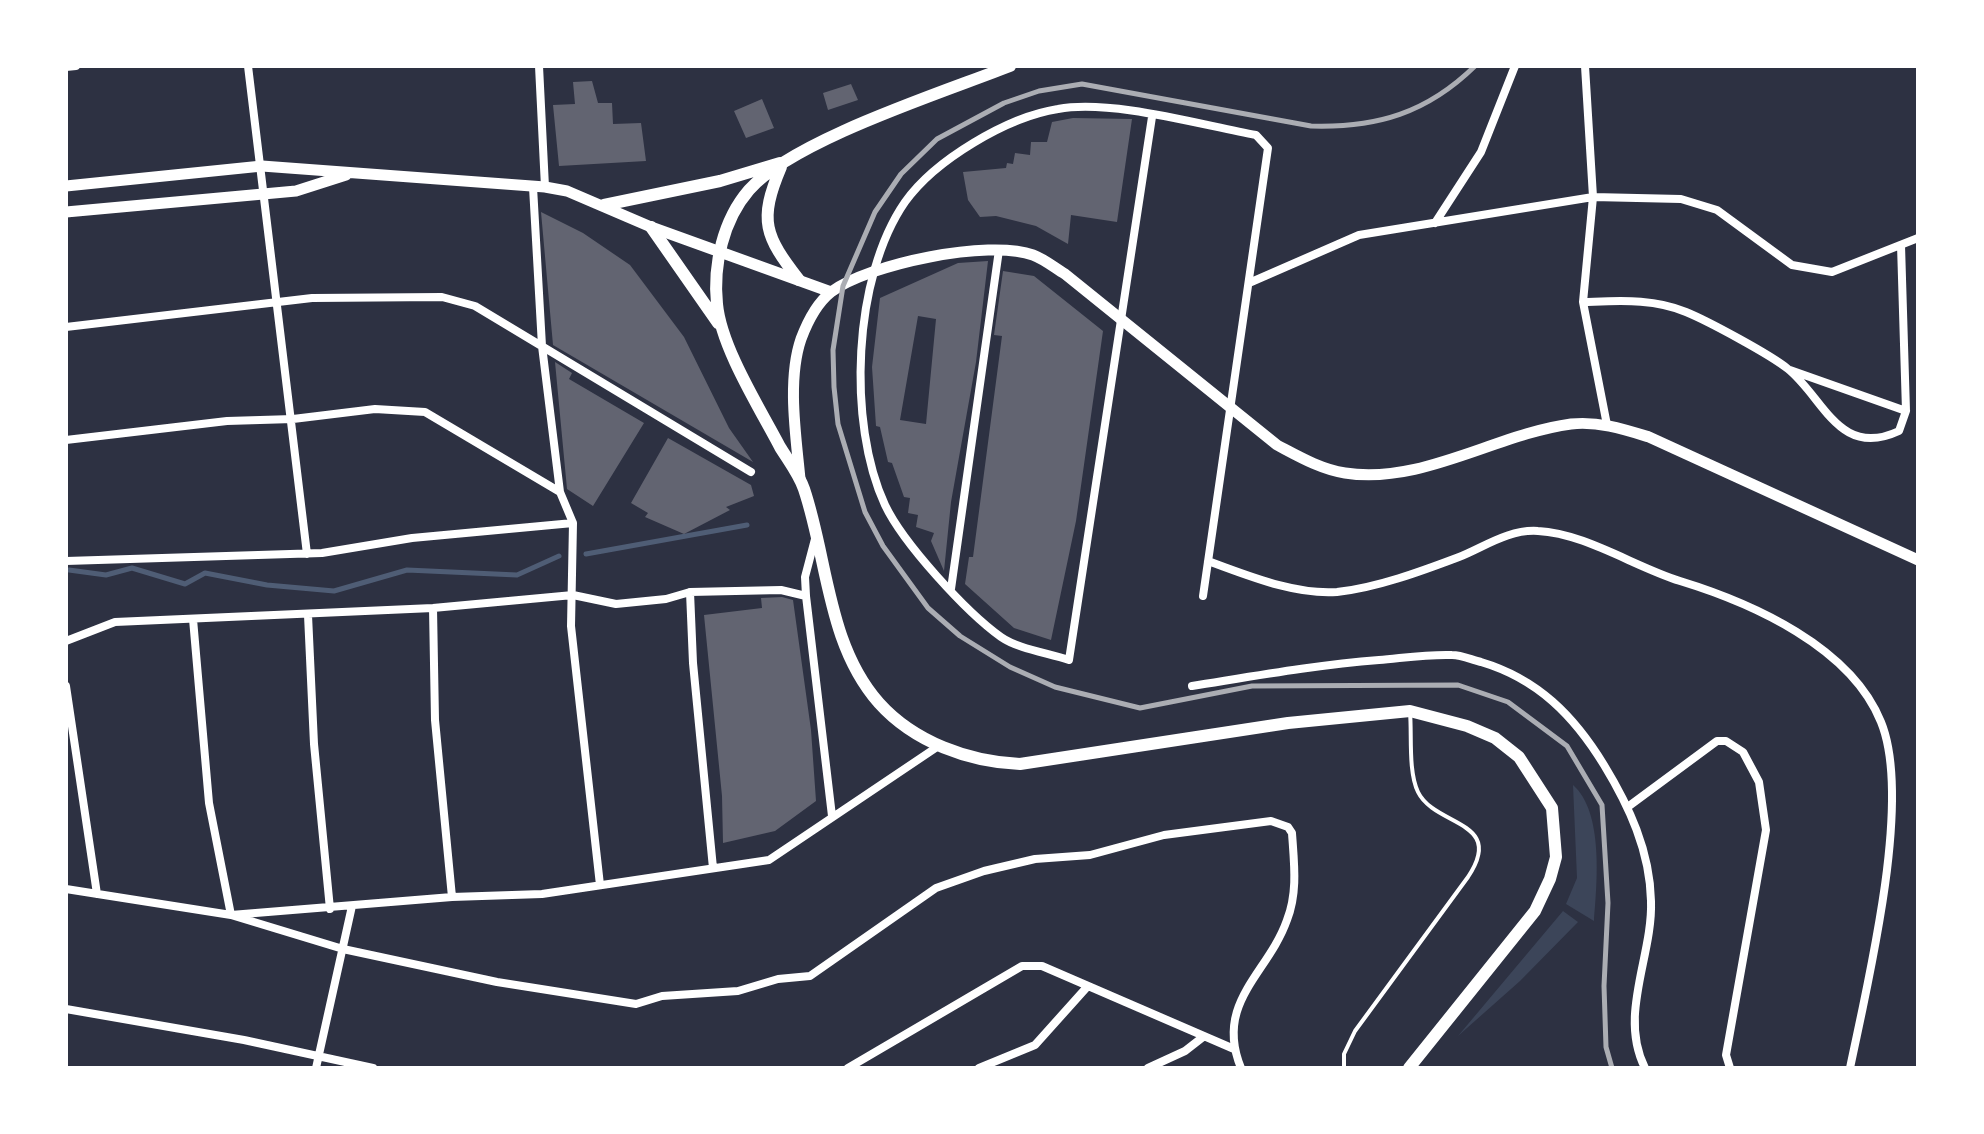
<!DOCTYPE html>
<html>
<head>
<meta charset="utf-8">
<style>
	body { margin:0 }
	#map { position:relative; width:1984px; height:1134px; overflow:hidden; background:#2d3142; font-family:"Fira Sans Condensed",sans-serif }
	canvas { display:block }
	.frame { position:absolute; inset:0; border:68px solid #fff; pointer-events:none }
</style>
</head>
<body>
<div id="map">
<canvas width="1984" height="1134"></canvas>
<div class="frame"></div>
</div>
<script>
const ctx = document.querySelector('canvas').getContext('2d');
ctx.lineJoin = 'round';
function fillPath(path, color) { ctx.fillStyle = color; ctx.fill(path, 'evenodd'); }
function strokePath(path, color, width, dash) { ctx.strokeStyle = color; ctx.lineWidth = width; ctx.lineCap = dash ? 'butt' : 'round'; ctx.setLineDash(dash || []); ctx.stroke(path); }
fillPath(new Path2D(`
	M1573,785C1604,812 1597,884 1594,921L1566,904L1577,878Z
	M1563,911L1578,922L1520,981L1458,1036Z`), '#3c4559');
strokePath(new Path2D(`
	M586,554L747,525
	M69,570L106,575L132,568L185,584L205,573L267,585L334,591L407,570L517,575L559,556`), '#4f5d75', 5);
fillPath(new Path2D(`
	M592,81L598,103H612L613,124L641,123L646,161L559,166L553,105L575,104L573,82Z
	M851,84L858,100L828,110L823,93Z
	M762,99L774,128L746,138L734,111Z
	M1073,118L1132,119L1117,222L1071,215L1068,244L1036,226L996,216L980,217L968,200L963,172L1006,168L1007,163L1013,164L1015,153L1030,155L1031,142H1047L1052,122Z
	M541,212L583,233L630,265L684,337L729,428L753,462L553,345Z
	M988,261L976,362L951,502L944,571L931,541L934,533L916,527L918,515L908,513L910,498L904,497L892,463L888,462L880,427L876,426L872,367L880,298L958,263ZM918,316L936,319L926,424L900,420Z
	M1003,271L1034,276L1103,331L1076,521L1051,640L1014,628L965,584L969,557H973L1002,336L994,335Z
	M555,362L572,373L569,379L644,423L593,506L567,489Z
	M668,438L751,485L754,496L726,507L730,510L684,534L645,517L648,513L631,503Z
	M782,597L793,600L811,730L816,801L775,831L723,843L722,796L704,615L762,608L761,598Z`), '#626471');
strokePath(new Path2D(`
	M1344,1068V1054L1355,1031L1468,877C1506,820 1435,827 1418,792C1408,771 1412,735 1410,712`), '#fff', 4);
strokePath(new Path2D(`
	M248,66L307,554
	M539,66L545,187
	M1585,66L1593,197L1583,302L1607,425
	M66,67L76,66
	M1152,117L1069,660C1049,653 1018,649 1001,637C966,612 903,543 885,505C847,423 853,277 905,202C935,160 1007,117 1058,109C1111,99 1201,125 1256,135L1268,148L1203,596
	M533,187L542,346L560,492
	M1435,223L1481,152L1515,66
	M1249,283L1359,235L1593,197L1681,199L1717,210L1792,265L1832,272L1918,238
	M1583,302C1618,301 1653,298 1686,312C1708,321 1771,355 1788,369C1824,398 1839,459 1899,431L1906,411L1901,245
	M66,327L312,298L442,297L475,306L751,472
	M1790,370L1906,411
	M66,440L227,421L293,419L375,409L425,412L560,492L573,523L571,626L600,885
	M815,539L805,577L806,596L832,816
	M66,561L322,553L412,538L573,523
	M1208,561C1247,575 1294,595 1337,592C1376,588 1422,571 1459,557C1484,547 1509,529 1538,531C1584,533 1635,567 1680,581C1752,603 1851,647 1881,722C1913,800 1867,985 1850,1068
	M951,589L999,250
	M690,592L693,663L713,868
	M433,608L435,720L452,897
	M308,615L314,744L330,909
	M193,619L209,803L231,915L343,949L497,982L636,1004L662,996L738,991L778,979L810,976L936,888L984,871L1035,859L1090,855L1164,835L1271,821L1288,827L1292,833C1294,863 1298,892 1287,920C1268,974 1214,1002 1241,1068
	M66,641L115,622L433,608L573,595L616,604L666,599L690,592L781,590L806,596
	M66,686L97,894
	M1192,686C1255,676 1316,665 1379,660C1403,658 1428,654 1452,655C1462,655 1472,660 1481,662C1538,679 1574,716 1604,765C1629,806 1650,851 1651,901C1653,956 1618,1015 1645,1068
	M1629,806L1717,741H1726L1743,752L1759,782L1766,830L1726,1055L1730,1068
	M66,889L231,915L452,897L542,894L769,860L940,745
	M66,1009L244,1040L373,1068
	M316,1068L352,906
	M848,1068L1022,966H1042L1234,1049
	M979,1068L1035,1045L1087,987
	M1148,1068L1185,1051L1203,1037`), '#fff', 8);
strokePath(new Path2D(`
	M66,186L262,166L545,187L567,191L651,227L831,292
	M66,212L296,191L346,175
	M800,479C796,436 787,380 801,339C807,323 817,303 831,292C868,264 989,239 1033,255C1044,259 1055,268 1065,274L1277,445C1298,456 1320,469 1345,473C1422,485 1496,434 1571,424C1598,421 1623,429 1649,437L1918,560`), '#fff', 11);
strokePath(new Path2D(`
	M1010,66C944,92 793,140 749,190C723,220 713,265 717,304C721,347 759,407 780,447C788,460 799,474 804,489C828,560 827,644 879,703C914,742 969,762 1020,764L1288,723L1410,711L1467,726L1495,738L1519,757L1552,808L1556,857L1550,879L1535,911L1409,1068
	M781,167C758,221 765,236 799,280
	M604,205L720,181L780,163
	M651,227L718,323`), '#fff', 12);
strokePath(new Path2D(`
	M1475,66C1427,113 1377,128 1311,126L1082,84L1039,91L1004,103L937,139L901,174L875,212L843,286L833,350L834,387L838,424L865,512L883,546L928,608L960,636L1010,667L1055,687L1140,708L1252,686L1458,685L1508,702L1567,746L1602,805L1608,903L1604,986L1606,1047L1612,1068`), '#abadb3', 5);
</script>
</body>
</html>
